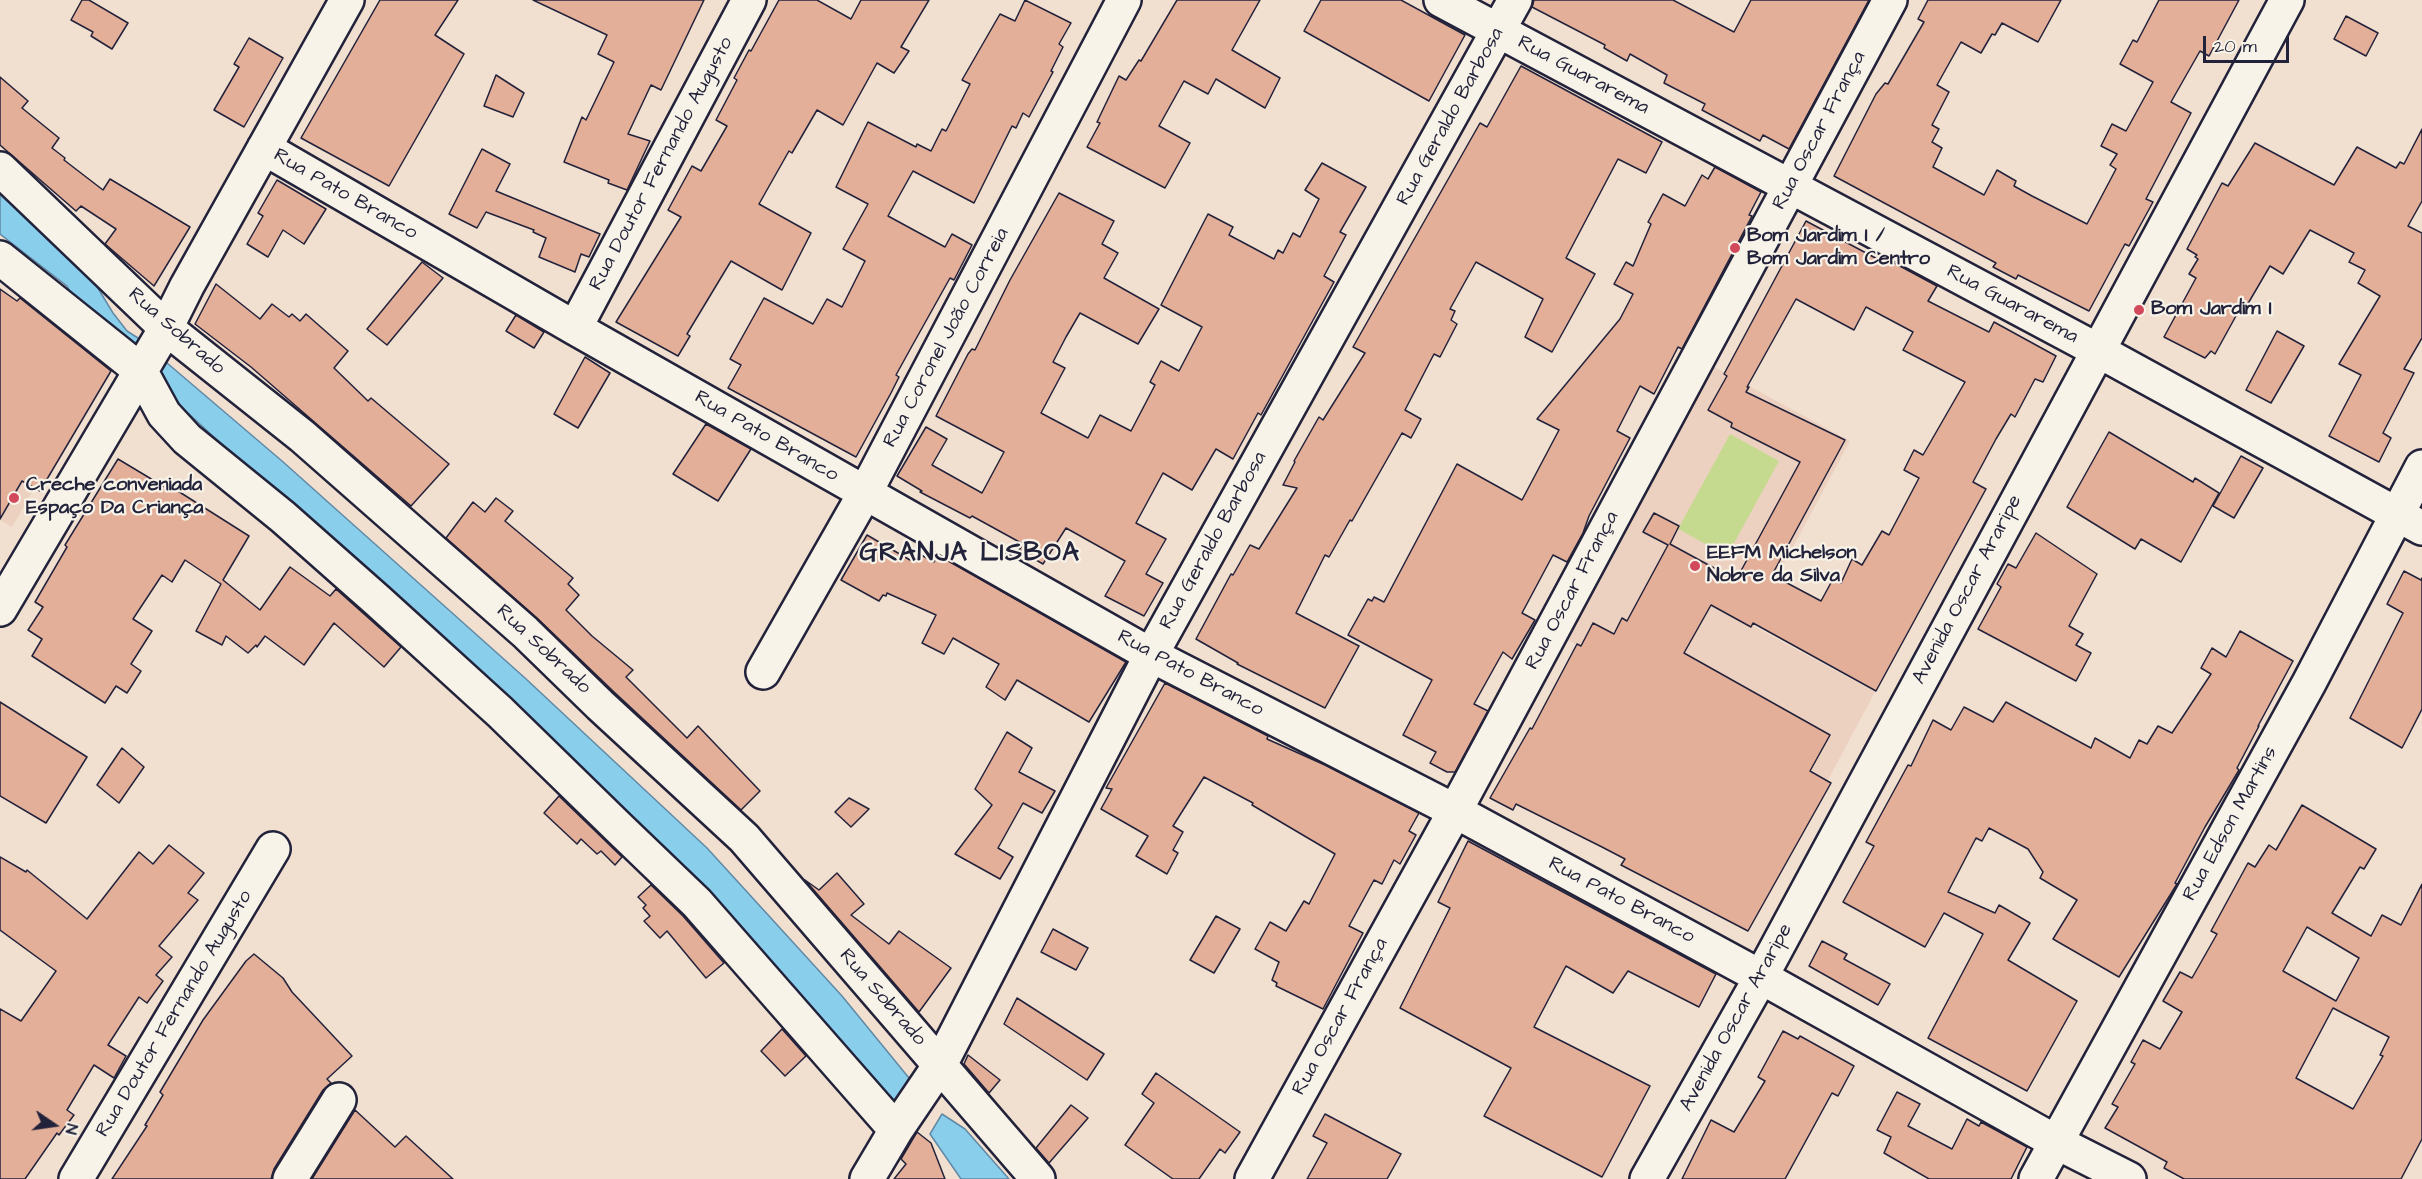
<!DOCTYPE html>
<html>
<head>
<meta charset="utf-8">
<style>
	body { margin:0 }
	#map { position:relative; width:2422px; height:1179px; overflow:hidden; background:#f1dfd0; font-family:"Architects Daughter",sans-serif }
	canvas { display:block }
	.north { position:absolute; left:24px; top:1095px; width:60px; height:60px; -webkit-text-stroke:4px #f7f3e8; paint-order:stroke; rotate:103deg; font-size:16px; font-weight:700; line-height:24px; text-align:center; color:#22223b }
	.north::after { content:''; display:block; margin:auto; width:21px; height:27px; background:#22223b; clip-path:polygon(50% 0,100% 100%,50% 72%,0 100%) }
	.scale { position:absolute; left:2203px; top:36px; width:86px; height:27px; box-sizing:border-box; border:3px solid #22223b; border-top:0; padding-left:8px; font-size:18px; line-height:21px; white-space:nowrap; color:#22223b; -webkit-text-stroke:4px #f7f3e8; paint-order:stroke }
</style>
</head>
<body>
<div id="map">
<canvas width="2422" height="1179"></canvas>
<div class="north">N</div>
<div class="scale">20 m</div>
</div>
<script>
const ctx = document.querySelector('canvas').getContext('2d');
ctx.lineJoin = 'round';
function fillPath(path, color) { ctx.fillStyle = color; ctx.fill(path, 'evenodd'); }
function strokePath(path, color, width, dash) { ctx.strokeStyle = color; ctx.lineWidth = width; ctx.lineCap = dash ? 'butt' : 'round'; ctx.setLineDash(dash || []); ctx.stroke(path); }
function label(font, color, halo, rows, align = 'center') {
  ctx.font = font + ' "Architects Daughter",sans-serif'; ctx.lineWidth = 4.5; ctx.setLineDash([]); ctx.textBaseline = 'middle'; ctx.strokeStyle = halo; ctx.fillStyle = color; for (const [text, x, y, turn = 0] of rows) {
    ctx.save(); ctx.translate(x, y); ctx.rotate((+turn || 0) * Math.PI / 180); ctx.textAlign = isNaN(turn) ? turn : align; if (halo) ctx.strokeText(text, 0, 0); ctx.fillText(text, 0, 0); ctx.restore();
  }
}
fillPath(new Path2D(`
	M1714,367L1850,441L1751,625L1875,692L1828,780L1568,640Z
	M0,454L41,477L12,527L0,520Z`), '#edd1c0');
fillPath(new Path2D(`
	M1730,434L1779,461L1727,556L1678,529Z`), '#c6da8f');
const water = new Path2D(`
	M0,194L76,252L113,313L127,331L141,340L130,356L77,304L67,286L0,234Z
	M160,357L282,461L525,678L707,848L842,996L909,1078L890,1112L706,893L148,376Z
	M942,1114L965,1129L1009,1179H961L930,1134Z`);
fillPath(water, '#89ceeb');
strokePath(water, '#6089a5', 1.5);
const building = new Path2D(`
	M82,0H89L128,23L112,49L91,36L93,32L71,20Z
	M380,0H458L435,35L464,54L389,186L301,138Z
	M533,0H704L661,90L651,85L628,134L650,141L627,190L608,183L609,180L564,162L582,117L586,120L614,62L598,54L607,35Z
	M779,0H817L851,19L861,0H929L901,47L909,51L894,73L877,63L843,125L817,110L792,153L789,151L759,204L811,233L782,290L731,261L687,334L690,336L678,356L616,322L681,217L668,210L692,166L701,171L727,126L716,120L737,80L734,78L749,50L751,51Z
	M1025,0L1071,23L1059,44L1063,47L1051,71L1053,72L1029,117L1023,113L1016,128L1012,126L974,203L913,171L888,216L945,247L952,234L972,245L954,280L950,278L912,346L896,375L899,377L891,393L856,457L728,388L741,365L730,359L764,298L813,324L827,299L842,307L865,261L843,249L868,204L836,187L868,122L916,147L917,144L931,151L942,129L946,131L970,84L962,80L1000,14L1015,21Z
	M1177,0H1260L1232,50L1280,78L1265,108L1216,79L1208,94L1184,81L1159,126L1190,143L1165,188L1087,147L1100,123L1097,122L1119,76L1126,80L1139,60L1141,61Z
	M1321,0H1401L1465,35L1429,101L1304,31Z
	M1534,0H1673L1734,32L1751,0H1869L1789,149L1763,135L1760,141L1702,110L1705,104L1664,83L1667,75L1630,54L1627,61L1604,48L1605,45L1532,7Z
	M1928,0H2061L2038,42L2002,23L1995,35L1992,34L1981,53L1961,42L1937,85L1949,92L1932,125L1939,129L1932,142L1942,148L1933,167L1984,195L1997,170L2016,181L2014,186L2032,196L2087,224L2116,169L2110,165L2117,154L2101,146L2112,124L2126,131L2153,82L2120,64L2133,40L2137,42L2159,0H2239L2209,56L2200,51L2171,102L2191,113L2146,199L2153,202L2129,246L2125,244L2089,311L2018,275L2016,279L1993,267L1996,263L1834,176L1876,94L1885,83L1888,84L1924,22L1918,19Z
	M2346,16L2378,33L2366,56L2334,39Z
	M249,38L283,58L244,127L214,110L239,67L234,64Z
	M1521,66L1662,142L1646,173L1618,159L1566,258L1595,274L1552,352L1525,337L1543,299L1476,262L1450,309L1455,311L1451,320L1457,324L1440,357L1434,354L1405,410L1421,419L1411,438L1402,433L1352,521L1350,520L1329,557L1325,555L1296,613L1359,646L1325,708L1237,664L1238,663L1196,639L1231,574L1233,575L1250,545L1259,549L1297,488L1283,485L1295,462L1294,461L1319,417L1323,420L1365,353L1353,347L1480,123L1487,127Z
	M496,75L524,93L513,117L484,106Z
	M0,77L28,101L22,108L59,138L52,148L65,158L64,160L103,190L110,179L190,227L154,286L105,244L116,229L81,206L76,211L0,145Z
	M2422,129V201L2408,226L2422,233V338L2404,369L2414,373L2383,433L2391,438L2379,462L2329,436L2361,375L2339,364L2380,296L2358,283L2365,270L2349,262L2354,253L2310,230L2283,274L2270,266L2246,307L2242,305L2215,354L2211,351L2205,358L2164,337L2196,278L2189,274L2198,259L2195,257L2197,255L2187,249L2222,183L2228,186L2255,143L2334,185L2357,147L2396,168L2400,162L2404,164Z
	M482,149L510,164L496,191L600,234L589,257L581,254L575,272L539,257L546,238L533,232L534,230L486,212L477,228L449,214Z
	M1322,163L1366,187L1340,232L1346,235L1324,276L1334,282L1261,415L1258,413L1233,459L1216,449L1192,490L1163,473L1136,523L1166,539L1146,574L1163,583L1144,616L1105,596L1125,561L1066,528L1043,564L1019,550L1023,544L972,516L970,518L920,492L922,491L897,476L926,427L947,439L932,465L982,493L1004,452L936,416L968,354L972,349L975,350L1010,280L1059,193L1114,221L1102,244L1118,253L1104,278L1159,309L1138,344L1080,313L1066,337L1053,362L1065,368L1041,413L1088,438L1100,415L1131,431L1155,385L1150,382L1161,361L1179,371L1202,327L1161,305L1208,214L1233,227L1229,235L1274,259L1278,250L1283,253L1293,233L1300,237L1319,199L1305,190Z
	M1715,167L1761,192L1749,215L1752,216L1682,349L1678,347L1654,394L1640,386L1617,431L1630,438L1589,516L1583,533L1567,562L1553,555L1522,613L1535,620L1512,659L1503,652L1474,704L1488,711L1455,772H1447L1430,763L1436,752L1403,735L1432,680L1348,635L1368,599L1372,601L1374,597L1384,602L1457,464L1522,500L1559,430L1537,419L1620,319L1633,294L1614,284L1626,262L1633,266L1651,224L1648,222L1663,194L1685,206L1702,175L1708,179Z
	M277,180L326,209L304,244L283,230L268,257L247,244L263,216L258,213Z
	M1806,221L1883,262L1885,258L1937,286L1928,301L1989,332L1994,322L2056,356L2043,382L2035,379L2015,417L2011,414L1996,439L1973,482L1986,489L1876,691L1753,623L1751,627L1711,605L1684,653L1830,735L1810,771L1831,783L1748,931L1621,865L1625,859L1602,847L1516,804L1513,810L1490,798L1530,728L1532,729L1577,644L1581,646L1593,623L1614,634L1622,618L1627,621L1668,545L1643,532L1654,513L1679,526L1670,544L1736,580L1800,462L1731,427L1732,423L1708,410L1727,376L1724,374ZM1796,299L1854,330L1866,307L1913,332L1903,350L1965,382L1923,455L1914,450L1904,470L1919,478L1889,535L1882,531L1862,565L1852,559L1841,583L1833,579L1821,601L1772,575L1845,440L1746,392L1749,387H1747Z
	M422,262L443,278L387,345L367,329Z
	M216,284L260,319L272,304L289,317L292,314L300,321L306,314L348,351L334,368L368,401L371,398L449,464L411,506L251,367L195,324Z
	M0,289L17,301L20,298L111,371L40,491L22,481L0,519Z
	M516,315L544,332L534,348L506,331Z
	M2277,331L2304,346L2271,403L2246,390Z
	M585,357L610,373L578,428L554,414Z
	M706,424L751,449L718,501L673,474Z
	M2109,432L2193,482L2195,478L2219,493L2181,562L2141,539L2135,549L2067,507Z
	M2241,456L2263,468L2234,518L2213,506Z
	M118,459L168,489L170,486L249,536L223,580L260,610L290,567L330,596L336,589L401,647L384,667L334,623L304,665L265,636L257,647L256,645L248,653L226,636L222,645L196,631L221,584L185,560L172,582L162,575L133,619L152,631L131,664L141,671L127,693L116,686L105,703L32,656L42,639L28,630L43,607L35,602L67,547L65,545Z
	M496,498L513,511L505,521L573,578L568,584L579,595L566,610L592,636L633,670L626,677L687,738L698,726L760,791L741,810L613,691L537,618L446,538L473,502L485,512Z
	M2036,533L2097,574L2069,626L2083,634L2076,645L2091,653L2076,681L1978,629L2001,587L1997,584L2008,564L2016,568Z
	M867,535L910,560L914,551L934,562L938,555L1126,662L1089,722L1017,680L1005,700L986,687L999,664L953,638L944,654L922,643L936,615L887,593L886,596L883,595L879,601L841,580Z
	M2404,571L2421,580L2422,578V709L2402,748L2350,718L2403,613L2387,604Z
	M2240,631L2293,661L2258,726H2259L2237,768L2239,770L2205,827L2175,883L2177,884L2119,977L2053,939L2077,900L2040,878L2043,872L2028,849L1989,828L1982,841L1976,838L1948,892L1995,913L1999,905L2030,923L2008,960L2077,1001L2027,1091L1928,1038L1983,934L1944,913L1925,947L1843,902L1874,846L1866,842L1908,765L1911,766L1933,720L1951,730L1964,707L1993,722L2006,702L2091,748L2095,738L2130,758L2139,740L2147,744L2158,726L2172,733L2211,674L2201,668L2212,648L2226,657Z
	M1165,683L1268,736L1267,739L1325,765L1419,813L1409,831L1416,835L1400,864L1394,860L1382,884L1374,880L1349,926L1363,933L1323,1009L1276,986L1277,983L1272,980L1279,962L1255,949L1270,922L1286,931L1304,901L1309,904L1335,854L1252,805L1253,803L1204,777L1173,826L1183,832L1173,850L1178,853L1167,874L1136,856L1148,836L1101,809L1112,789L1106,788Z
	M0,702L87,757L46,823L0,796Z
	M1007,732L1032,748L1019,772L1055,791L1042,813L1023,803L998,848L1013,857L1000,879L955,854L992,805L975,789Z
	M122,748L144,767L119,803L97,785Z
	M559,796L622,857L615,865L601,851L597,854L581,839L577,844L544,813Z
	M849,798L869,809L851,827L835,812Z
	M2302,805L2376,849L2364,869L2360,867L2332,913L2371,936L2382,915L2401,925L2422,884V1139L2401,1179H2184L2164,1168L2167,1162L2105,1128L2118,1107L2112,1104L2135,1064L2131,1062L2143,1040L2160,1049L2182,1012L2163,1001L2180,972L2192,978L2217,934L2211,931L2248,863L2255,867L2269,845L2276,850ZM2307,927L2359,958L2336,1001L2283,971ZM2333,1008L2389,1037L2380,1055L2383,1056L2353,1109L2296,1078Z
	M1468,841L1716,974L1699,1007L1628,971L1613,993L1566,966L1534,1027L1650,1086L1602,1177L1484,1116L1511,1068L1400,1008L1450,908L1438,902Z
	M169,845L204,873L188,893L198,900L159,946L172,957L156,975L163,981L147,1003L139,997L108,1045L126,1056L114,1078L94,1065L67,1110L74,1115L59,1135L57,1133L25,1179H0V1009L21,1021L56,971L0,930V857L26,872L27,870L87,919L139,852L153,864Z
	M837,873L864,904L851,915L889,944L899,931L951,968L919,1012L805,880L819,890Z
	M651,885L683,916L724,963L706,978L667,931L660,938L644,921L650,916L643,908L646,905L638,897Z
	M1216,916L1240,929L1214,973L1190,960Z
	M1053,929L1088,948L1076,970L1041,952Z
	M1822,941L1847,954L1844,959L1890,984L1878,1005L1809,966Z
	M254,954L283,978L292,992L352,1056L327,1079L331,1083L323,1090L274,1169L271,1179H112L147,1126L145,1125L163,1095L160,1092L203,1020L246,961Z
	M1017,998L1104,1054L1087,1080L1004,1024Z
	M782,1029L806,1056L785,1076L761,1051Z
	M1783,1031L1798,1039L1800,1036L1854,1066L1838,1096L1832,1093L1785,1179H1682L1711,1120L1734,1132L1765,1081L1758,1077Z
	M968,1055L1000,1080L989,1093L964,1064Z
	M1156,1073L1240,1132L1225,1153L1220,1149L1199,1179H1173L1125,1145L1154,1103L1142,1094Z
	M1897,1092L1920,1104L1908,1126L1952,1149L1967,1119L1979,1126L1981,1122L2027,1147L2011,1179H1929L1884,1153L1891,1137L1877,1130Z
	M1071,1105L1088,1118L1049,1163L1036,1148Z
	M355,1110L395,1147L406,1136L453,1179H312Z
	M1325,1114L1401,1154L1387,1179H1307L1327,1143L1313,1136Z
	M917,1132L931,1143L945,1179H894L906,1164L901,1159Z`);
fillPath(building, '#e4af99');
strokePath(building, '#22223b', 1.5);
const minor = new Path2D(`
	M1441,0L2097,350L2422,528
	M264,148L575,328L1151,655L1455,811L1761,977L2056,1142L2129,1179
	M0,169L166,328L302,436L525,632L600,705L744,838L1038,1179
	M0,258L140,370L164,414L187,439L283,517L378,601L500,712L619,828L697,903L896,1130
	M575,328L749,0
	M0,609L166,328L187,286L347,0
	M763,672L865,493L1124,0
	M76,1179L273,849
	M290,1179L339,1100
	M867,1179L896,1130L940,1065L1151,655L1515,0
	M1252,1179L1455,811L1890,0
	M1647,1179L1761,977L2287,0
	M2036,1179L2309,683L2422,467`);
strokePath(minor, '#22223b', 38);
strokePath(minor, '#f7f3e8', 33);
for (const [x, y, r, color] of [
	[1735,248,6,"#d1495b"],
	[2139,310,6,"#d1495b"],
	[14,498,6,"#d1495b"],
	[1695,566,6,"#d1495b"]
]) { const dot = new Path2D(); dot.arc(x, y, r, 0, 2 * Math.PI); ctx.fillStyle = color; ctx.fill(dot); strokePath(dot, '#f7f3e8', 2); }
label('20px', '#22223b', '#f7f3e8', [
	["Rua Guararema",1583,76,28],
	["Rua Geraldo Barbosa",1451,117,-61],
	["Rua Oscar França",1820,131,-62],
	["Rua Doutor Fernando Augusto",662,164,-62],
	["Rua Pato Branco",345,195,30],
	["Rua Guararema",2012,305,28],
	["Rua Sobrado",176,332,41],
	["Rua Coronel João Correia",947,338,-62],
	["Rua Pato Branco",766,437,30],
	["Rua Geraldo Barbosa",1214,541,-61],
	["Avenida Oscar Araripe",1968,590,-62],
	["Rua Oscar França",1573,591,-62],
	["Rua Sobrado",543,650,43],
	["Rua Pato Branco",1190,674,28],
	["Rua Edson Martins",2231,824,-61],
	["Rua Pato Branco",1621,901,28],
	["Rua Sobrado",882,998,49],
	["Rua Doutor Fernando Augusto",175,1014,-59],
	["Rua Oscar França",1341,1017,-61],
	["Avenida Oscar Araripe",1737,1018,-61]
]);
label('bold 20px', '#22223b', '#f7f3e8', [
	["Bom Jardim I /",1747,237],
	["Bom Jardim Centro",1747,260],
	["Bom Jardim I",2151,310],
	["Creche conveniada",26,486],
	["Espaço Da Criança",26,509],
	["EEFM Michelson",1707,554],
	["Nobre da Silva",1707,577]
], 'left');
ctx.letterSpacing = '1.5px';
label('bold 26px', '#22223b', '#f7f3e8', [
	["GRANJA LISBOA",970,555]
]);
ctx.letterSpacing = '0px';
</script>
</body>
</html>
